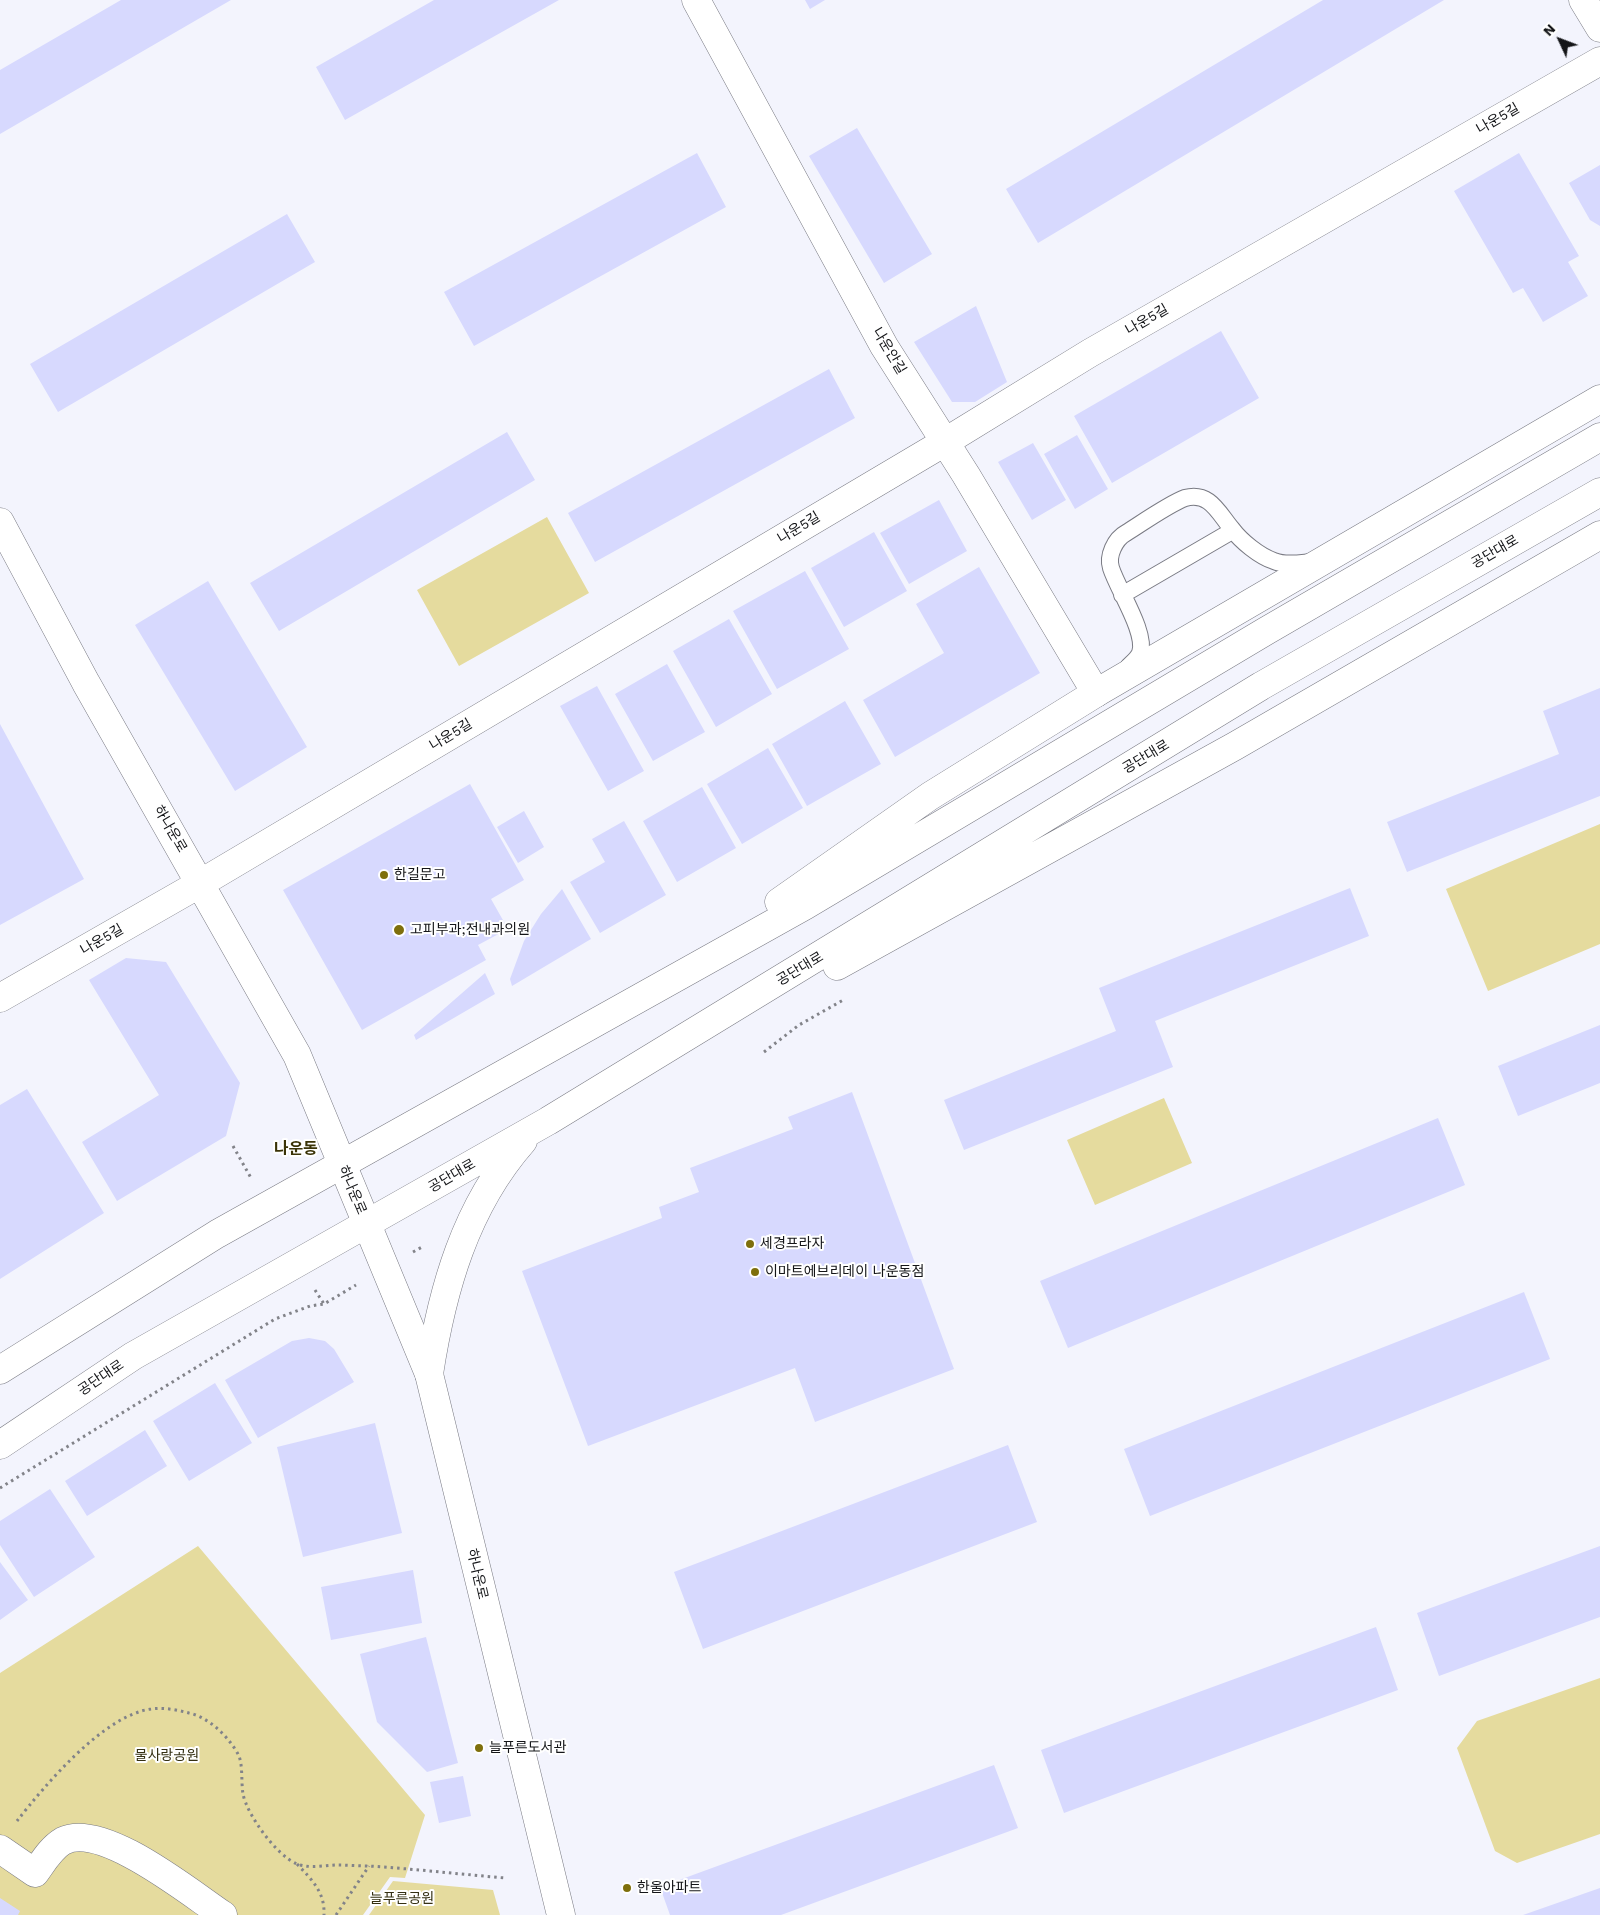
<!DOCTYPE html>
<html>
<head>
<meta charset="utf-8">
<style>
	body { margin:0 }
	#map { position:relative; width:1600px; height:1915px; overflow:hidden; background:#f3f4fd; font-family:"Work Sans",sans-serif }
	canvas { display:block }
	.north { position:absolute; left:1535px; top:15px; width:50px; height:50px; -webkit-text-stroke:4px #fff; paint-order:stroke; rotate:313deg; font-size:14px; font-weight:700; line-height:20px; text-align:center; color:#141518 }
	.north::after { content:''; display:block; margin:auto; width:18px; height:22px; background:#141518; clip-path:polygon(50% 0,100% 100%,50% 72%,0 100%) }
</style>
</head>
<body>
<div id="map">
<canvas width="1600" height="1915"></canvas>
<div class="north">N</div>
</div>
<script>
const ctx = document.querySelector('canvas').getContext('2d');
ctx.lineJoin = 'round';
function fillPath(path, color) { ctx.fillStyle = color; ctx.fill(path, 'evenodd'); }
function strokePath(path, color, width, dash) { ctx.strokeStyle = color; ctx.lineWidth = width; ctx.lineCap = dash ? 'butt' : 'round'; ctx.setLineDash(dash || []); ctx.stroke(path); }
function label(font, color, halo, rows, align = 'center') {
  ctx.font = font + ' "Work Sans","Noto Sans KR",sans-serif'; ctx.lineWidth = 4; ctx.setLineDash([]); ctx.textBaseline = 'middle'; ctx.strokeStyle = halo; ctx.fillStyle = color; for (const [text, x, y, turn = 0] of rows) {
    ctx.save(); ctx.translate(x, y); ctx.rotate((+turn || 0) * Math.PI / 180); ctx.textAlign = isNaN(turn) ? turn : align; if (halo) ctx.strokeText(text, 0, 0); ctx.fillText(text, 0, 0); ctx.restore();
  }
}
fillPath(new Path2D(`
	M547,517L589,593L459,666L417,590Z
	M1600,824V944L1488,991L1446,889Z
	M1164,1098L1192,1163L1095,1205L1067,1140Z
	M198,1546L425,1815L405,1878L390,1877L363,1915H0V1673Z
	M1600,1678V1834L1517,1863L1495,1851L1457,1748L1477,1721Z
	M393,1881L493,1890L500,1915H369Z`), '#e5db9e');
fillPath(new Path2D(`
	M121,0H231L0,134V70Z
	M434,0H559L345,120L316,67Z
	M805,0H825L810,9Z
	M1323,0H1444L1038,243L1006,189Z
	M857,128L932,254L884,283L809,156Z
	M697,153L726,207L474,346L444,292Z
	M1519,153L1579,256L1568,262L1588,296L1543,322L1523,288L1513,293L1454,191Z
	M1600,165V226L1590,220L1569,183Z
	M287,214L315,262L58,412L30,364Z
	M976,306L1007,382L975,402H952L914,342Z
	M1221,331L1259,398L1112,483L1074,416Z
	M829,369L855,418L595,562L568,513Z
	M507,432L535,480L279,631L250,583Z
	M1077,435L1108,489L1075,509L1044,454Z
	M1033,443L1066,500L1032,520L998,462Z
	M939,500L967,551L909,584L880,533Z
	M874,532L907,591L844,627L811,568Z
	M979,567L1040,673L895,757L863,700L944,653L916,604Z
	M805,571L849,649L777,689L733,611Z
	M208,581L307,747L235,791L135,625Z
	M729,619L772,694L716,727L673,651Z
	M667,664L705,732L653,761L615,694Z
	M597,686L644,771L608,791L560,706Z
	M1600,688V796L1407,872L1387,822L1559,754L1543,711Z
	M845,701L881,764L807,806L772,744Z
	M0,724L84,879L0,925Z
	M768,748L803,808L742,844L707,784Z
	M470,784L524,880L491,899L508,929L478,945L486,960L362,1030L283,890Z
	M702,787L736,848L677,882L643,821Z
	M524,811L544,847L518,863L497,827Z
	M624,821L666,895L600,933L570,882L605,862L592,839Z
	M1350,888L1369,936L1155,1021L1173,1067L964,1150L944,1100L1116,1031L1099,988Z
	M562,889L591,939L512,986L510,979L524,941L541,914Z
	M126,958L166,962L240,1083L226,1136L117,1201L82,1142L159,1095L89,980Z
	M485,973L495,994L416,1040L414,1035Z
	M1600,1025V1083L1518,1116L1498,1066Z
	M27,1089L104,1213L0,1279V1105Z
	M852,1092L954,1369L815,1422L795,1368L588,1446L522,1271L662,1218L659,1207L699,1192L690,1168L793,1129L788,1117Z
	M1438,1118L1465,1185L1068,1348L1040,1281Z
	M1524,1292L1550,1359L1150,1516L1124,1449Z
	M309,1338L325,1341L334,1349L354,1382L258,1438L225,1380L292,1341Z
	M215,1383L252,1443L189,1481L153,1421Z
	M375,1423L402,1533L303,1557L277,1447Z
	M145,1430L167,1466L87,1516L65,1481Z
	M1008,1445L1037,1522L703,1649L674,1572Z
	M50,1489L95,1557L34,1597L0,1545V1521Z
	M1600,1546V1617L1439,1676L1417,1613Z
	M0,1562L28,1600L0,1620Z
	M413,1570L422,1623L331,1640L321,1587Z
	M1376,1627L1398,1690L1064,1813L1041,1750Z
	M426,1637L458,1763L427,1772L377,1722L360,1654Z
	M994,1765L1018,1828L781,1915H670L660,1887Z
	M463,1776L471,1816L439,1823L430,1782Z
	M1600,1888V1915H1523Z
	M0,1898L20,1911L18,1915H0Z`), '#d7d9fe');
const service = new Path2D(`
	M1122,595L1232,531
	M1128,667C1132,663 1138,658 1140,653C1147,633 1118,590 1111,568C1107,556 1115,539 1126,533C1142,523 1169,504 1185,498C1210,491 1219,514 1232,529C1241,541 1259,556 1274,561C1285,566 1300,563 1311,562`);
const minor = new Path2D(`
	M696,0L884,346L966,475L1096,693
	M1583,0L1600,28
	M0,522L86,683L297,1055L429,1374L561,1915
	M0,998L201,883L945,442L1090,353L1600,61
	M0,1849L35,1873C43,1862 51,1848 63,1841C102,1821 190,1893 223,1915`);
const tertiary = new Path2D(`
	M779,902L930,796L1096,693L1600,399
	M837,966L1235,746L1600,535
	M0,1370L217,1234L806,905L1266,631L1600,437
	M429,1374C442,1290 465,1207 523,1141
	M0,1445L133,1356L548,1121L1261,686L1600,492`);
strokePath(service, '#7a7b84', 18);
strokePath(minor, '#7a7b84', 29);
strokePath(tertiary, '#7a7b84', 29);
strokePath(new Path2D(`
	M764,1052L799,1025L845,999
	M233,1146L251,1178
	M413,1252L424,1246
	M315,1290L324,1304
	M0,1488L275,1319L310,1306L324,1304L356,1285
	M17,1821C45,1785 104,1715 151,1709C164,1707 177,1710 189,1713C209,1717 230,1738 239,1756C243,1767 241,1782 243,1794C247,1815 277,1856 297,1864C311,1869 325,1865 338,1865C348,1865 359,1866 369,1866C414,1869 459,1874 505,1878
	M297,1864C312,1880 325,1892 324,1915
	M336,1915L369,1866`), '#828389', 3, [2.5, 4]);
strokePath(service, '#fff', 16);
strokePath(minor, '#fff', 28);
strokePath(tertiary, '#fff', 28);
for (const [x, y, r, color] of [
	[384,875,5,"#7e6f0c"],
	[399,930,6,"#7e6f0c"],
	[750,1244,5,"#7e6f0c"],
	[755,1272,5,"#7e6f0c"],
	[479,1748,5,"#7e6f0c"],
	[627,1888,5,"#7e6f0c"]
]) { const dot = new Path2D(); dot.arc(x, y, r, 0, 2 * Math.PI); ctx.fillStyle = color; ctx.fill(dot); strokePath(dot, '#fff', 2); }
label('14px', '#141518', '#fff', [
	["나운5길",1498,119,-30],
	["나운5길",1147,320,-30],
	["나운안길",889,351,59],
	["나운5길",799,528,-31],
	["공단대로",1495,552,-30],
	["나운5길",451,735,-31],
	["공단대로",1146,757,-31],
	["하나운로",170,829,60],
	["나운5길",102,940,-30],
	["공단대로",800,969,-31],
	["공단대로",452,1176,-30],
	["하나운로",352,1190,67],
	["공단대로",101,1378,-34],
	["하나운로",477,1574,77]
]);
label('14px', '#141518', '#fff', [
	["한길문고",394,875],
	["고피부과;전내과의원",410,930],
	["세경프라자",760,1244],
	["이마트에브리데이 나운동점",765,1272],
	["늘푸른도서관",489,1748],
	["한울아파트",637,1888]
], 'left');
label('14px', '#353013', '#fff', [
	["물사랑공원",167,1756],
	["늘푸른공원",402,1899]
]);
label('bold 16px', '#3a3307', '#fff', [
	["나운동",296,1149]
]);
</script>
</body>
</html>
